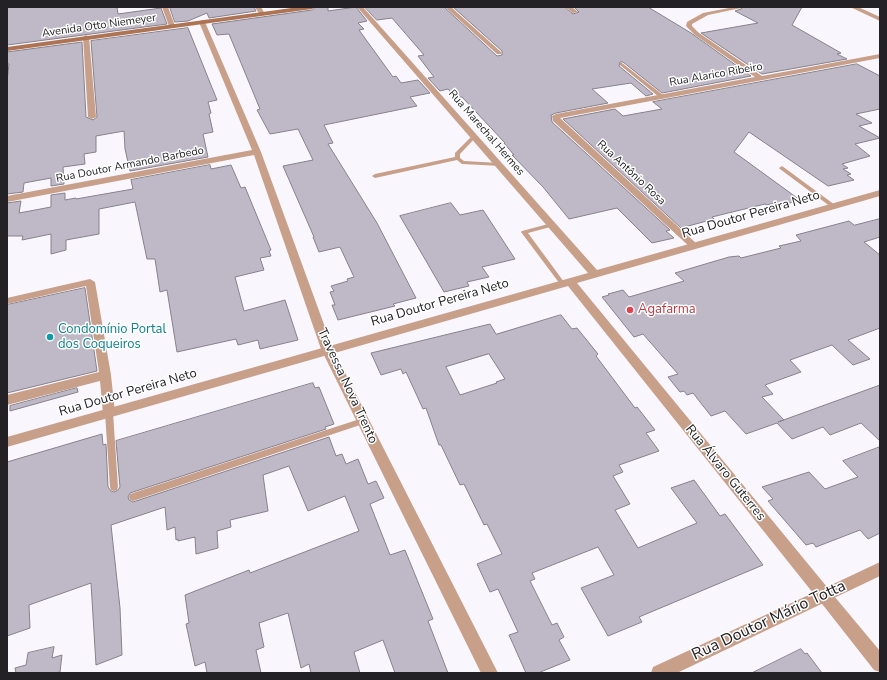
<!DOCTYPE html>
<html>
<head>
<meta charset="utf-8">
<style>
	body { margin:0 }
	#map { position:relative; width:887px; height:680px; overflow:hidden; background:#f9f7fd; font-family:"Nunito Sans",sans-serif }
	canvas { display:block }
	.frame { position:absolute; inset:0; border:8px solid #232126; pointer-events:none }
</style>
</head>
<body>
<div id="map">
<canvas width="887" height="680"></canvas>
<div class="frame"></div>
</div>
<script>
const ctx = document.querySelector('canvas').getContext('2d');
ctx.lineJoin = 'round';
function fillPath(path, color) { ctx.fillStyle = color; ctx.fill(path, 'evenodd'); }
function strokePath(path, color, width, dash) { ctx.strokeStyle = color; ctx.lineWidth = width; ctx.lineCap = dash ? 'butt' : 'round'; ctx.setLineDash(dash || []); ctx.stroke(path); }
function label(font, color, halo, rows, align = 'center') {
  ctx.font = font + ' "Nunito Sans",sans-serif'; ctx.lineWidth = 3; ctx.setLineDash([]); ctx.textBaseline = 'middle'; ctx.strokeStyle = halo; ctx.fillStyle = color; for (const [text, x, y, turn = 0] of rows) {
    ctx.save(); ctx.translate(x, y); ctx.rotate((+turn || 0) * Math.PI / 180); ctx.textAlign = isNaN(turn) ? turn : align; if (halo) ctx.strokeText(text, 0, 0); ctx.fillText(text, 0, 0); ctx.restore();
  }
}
const building = new Path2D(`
	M7,7H117L118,14L161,8L167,24L7,45Z
	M170,7H254L256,11L209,18L207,13L188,21L175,22Z
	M316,7H328V11L356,7L367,21L358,23L364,29L359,30L393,77L396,76L401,83L418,80L430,93L410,97L417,106L324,125L333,143L328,144L377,223L416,298L393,304L395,306L338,320L332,305H335L330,292L334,291L331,286L348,281L347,279L354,277L340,247L319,252L313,237H314L283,166L313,160L298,129L270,134L257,110L260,109L229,34L217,35L212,24L312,10Z
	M365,7H444L497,56L502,55V51L453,7H565L573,14L579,12L574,7H648L691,33L751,76L662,93L623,62H620L619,66L653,94L646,96L631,83L592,89L608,103L556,113L551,115L552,122L670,230L666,231L674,238L652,243L617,208L569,219L543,187L512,155H514L504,143H505L462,97L456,98L448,89L440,91L428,78L434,77L418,56L424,55L392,18L377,20Z
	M742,7H802L792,25L841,53L837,54L847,59L762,74L701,33L758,23L735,11L741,9Z
	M188,28L217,100L208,102L211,113L209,114L213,132L203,134L208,157L130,171L125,149L124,131L96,136V152L84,154L85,164L63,167L64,184L51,186V178L24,183L23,192L7,194V81L9,64H7V52L82,42L86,117L93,120L97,117L91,41Z
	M857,64L880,76V109L856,114L872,123L859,126L880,138L855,144L870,156L842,164L848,168L843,169L851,174L847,175L854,180L828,186L749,132L734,152L800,200L779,206L775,203L767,205L765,204L712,217L714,219L681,228L563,119L615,109L623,116L662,109L653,102Z
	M210,165L211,169L231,165L241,188L245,187L271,250L269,251L271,256L260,258L264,270L235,277L244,311L285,300L298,340L260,349L258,340L238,345L236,339L177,352L167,290L160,292L155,259H147L135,202L99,209V234L66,240V250L51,254V234L22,240L23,236H7V203L21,201L19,213L51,207V195L65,193V200L76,198V199L133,189L131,180Z
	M451,203L460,215L483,210L515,259L482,267L489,277L467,282L469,286L444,292L400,216Z
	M880,219V237L864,242L880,255V328L848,340L870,359L853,365L832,345L790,360L801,372L765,385L773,394L762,397L784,420L778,422L880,385V441L861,423L830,435L823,427L792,439L777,423L746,434L725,411L711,416L693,393L687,395L684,391L680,392L668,377L678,374L643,334L634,337L602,297L609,295L608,294L623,290L629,297L684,281L675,273L729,257L739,256L741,258L781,248L779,246L801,241L796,235L849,221L854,225Z
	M85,288L97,371L7,393V305Z
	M561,315L572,329L577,328L598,354L596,356L635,408L637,407L655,430L646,433L659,451L619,465L623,472L613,476L630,504L615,510L638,548L697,523L671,488L694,480L720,516L725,514L763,565L639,617L642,622L608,636L581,588L614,575L598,547L532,573L535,579L530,581L552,625L557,623L564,637L559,640L570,660L538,673H526L509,635L518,632L498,589L490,592L477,564L502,554L487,524L484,525L464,484L460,485L441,445H439L426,408L423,409L406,372L403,374L401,369L381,375L371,353L490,324L496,334ZM489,354L505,379L496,382L497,383L460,395L446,367Z
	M313,383L315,388L319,387L334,424L325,427L326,429L130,493L128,497L129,500L133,502L329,437L336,456L342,454L346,464L358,459L368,484L376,481L384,498L370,504L390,555L405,550L433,619L428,621L448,673H395L383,640L354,652L360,673H311L309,664L301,668L288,613L259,623L264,647L256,650L261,673H207L205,662L195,666L186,624L189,623L185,595L249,570L250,573L359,531L345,496L308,511L289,466L263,475L268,511L230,520L231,527L217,531L218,548L196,554L195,537L178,541V539L176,540L175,527L167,530L165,507L111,525L120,608L122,655L96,665L91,583L29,605L30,628L7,636V462L102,434L103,445L106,444L108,487L111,491L114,492L118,490L120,487L116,441Z
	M77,388L78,392L10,411V406Z
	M880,447V533L868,539L860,530L816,547L813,543L806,545L768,501L773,499L762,487L809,472L825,489L858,477L843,461Z
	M54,647L52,658L62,655L60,672L54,673H16L15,668L26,665L28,653Z
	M801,649L805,654L807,653L822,673H752Z`);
fillPath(building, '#bfb8c6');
strokePath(building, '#87818d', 1);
fillPath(new Path2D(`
	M620,63H622L663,95V97H659L620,65Z
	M472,136L476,137L460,154V158L464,161L499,163L502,165L501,166L462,164L457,160L375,178L372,176L375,174L455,157V153Z
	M782,166L835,205V207H831L780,169L779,168Z
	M552,223L555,225L554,226L528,233L564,282L565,283L564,284H560L521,232L522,231Z
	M109,410L112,411L113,413L118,487L117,490L114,491L111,490L110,487L105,413L106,411Z
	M363,418L366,419L367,421L366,423L133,501L130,500L129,497L130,494L133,493Z`), '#c89f89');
fillPath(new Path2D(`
	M162,7H168L175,26L174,27L169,26Z
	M255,7H261L265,14L264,15H260Z
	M445,7H451L501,52V54H497Z
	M566,7H572L578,12L573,13Z
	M734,7L741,8L708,15L692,24V26L699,33L762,76L880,54V58L560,118L697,244L699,246L697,248H691L553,121L552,116L556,114L755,77L695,35L686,26L687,22L703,13Z
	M850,7H858L880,17V21Z
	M202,20L205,22L261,152L333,349L498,673H481L321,349L254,155L7,202V196L252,150L199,22Z
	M86,35L89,37L96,117L92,119L88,117L83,37Z
	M90,279L95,282L111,375L115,413L113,416L109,418L105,416L103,413L100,381L7,405V395L99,372L86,286L7,304V298Z
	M824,588L829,590L880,651V672L874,670L819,600L816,595L819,590Z`), '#c89f89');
fillPath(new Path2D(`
	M357,7H363L597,270L880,190V196L577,283L827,587L880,562V576L677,673H651L653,667L813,593L568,286L7,447V437L588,273Z`), '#c89f89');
fillPath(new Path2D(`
	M299,7H315L312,9L7,51V47Z`), '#ad7352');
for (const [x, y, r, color] of [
	[630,310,4,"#e0444e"],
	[50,337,4,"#0f9aa8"]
]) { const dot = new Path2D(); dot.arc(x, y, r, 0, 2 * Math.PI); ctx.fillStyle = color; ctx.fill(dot); strokePath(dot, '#fff', 1.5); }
label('11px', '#232126', '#fff', [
	["Avenida Otto Niemeyer",99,26,-8],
	["Rua Alarico Ribeiro",716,75,-10],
	["Rua Marechal Hermes",486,133,49],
	["Rua Doutor Armando Barbedo",130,165,-11],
	["Rua Antônio Rosa",631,173,43]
]);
label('13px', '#232126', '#fff', [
	["Rua Doutor Pereira Neto",751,215,-16],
	["Rua Doutor Pereira Neto",440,303,-16],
	["Travessa Nova Trento",347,386,65],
	["Rua Doutor Pereira Neto",128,393,-16],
	["Rua Álvaro Guterres",725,473,51]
]);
label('13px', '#be3a42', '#fff', [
	["Agafarma",638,310]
], 'left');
label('13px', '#0d838f', '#fff', [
	["Condomínio Portal",58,330],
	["dos Coqueiros",58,345]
], 'left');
label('16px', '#232126', '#fff', [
	["Rua Doutor Mário Totta",769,621,-25]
]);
</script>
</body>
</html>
